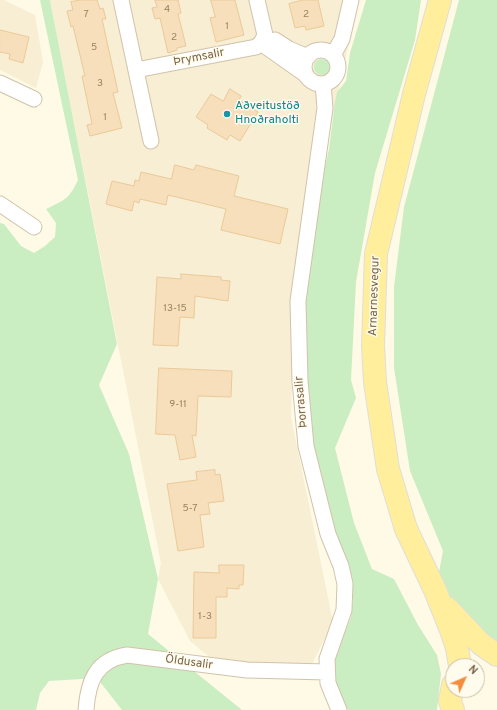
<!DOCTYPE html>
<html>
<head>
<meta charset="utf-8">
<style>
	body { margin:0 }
	#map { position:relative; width:497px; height:710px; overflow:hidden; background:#fefae6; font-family:Overpass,sans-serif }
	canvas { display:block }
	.north { position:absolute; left:445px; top:658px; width:40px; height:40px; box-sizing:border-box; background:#fffcee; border:1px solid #cabfab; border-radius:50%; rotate:45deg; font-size:11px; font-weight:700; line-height:16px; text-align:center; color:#7a6447 }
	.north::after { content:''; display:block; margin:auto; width:14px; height:18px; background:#f38e40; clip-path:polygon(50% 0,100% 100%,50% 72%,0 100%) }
</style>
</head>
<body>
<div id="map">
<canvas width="497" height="710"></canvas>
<div class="north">N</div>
</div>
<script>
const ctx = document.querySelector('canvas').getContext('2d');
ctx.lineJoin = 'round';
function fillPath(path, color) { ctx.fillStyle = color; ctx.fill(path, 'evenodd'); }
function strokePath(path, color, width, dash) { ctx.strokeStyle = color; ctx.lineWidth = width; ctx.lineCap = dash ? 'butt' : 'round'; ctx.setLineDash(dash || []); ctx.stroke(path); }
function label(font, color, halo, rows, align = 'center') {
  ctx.font = font + ' Overpass,sans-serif'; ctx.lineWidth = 3; ctx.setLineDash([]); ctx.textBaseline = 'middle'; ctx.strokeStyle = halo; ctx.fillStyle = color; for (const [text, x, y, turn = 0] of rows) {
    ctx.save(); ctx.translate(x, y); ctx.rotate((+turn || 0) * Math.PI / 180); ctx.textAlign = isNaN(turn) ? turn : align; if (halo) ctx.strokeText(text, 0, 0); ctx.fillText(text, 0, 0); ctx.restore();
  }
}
fillPath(new Path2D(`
	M0,0H4L35,15L43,62L36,88L0,70Z
	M50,0H358L294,297L291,417L333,622L311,666L214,661L190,641L158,579L161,563Z`), '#f7eed3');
fillPath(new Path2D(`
	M40,0H50L117,344L99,385L129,454L158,579L148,634L242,710H122L97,678L49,681L40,693L36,710H0V223L4,224L21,246L34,253L45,246L55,237L56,223L46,209C65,200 69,199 78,180Z
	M366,0H421L415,40L375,173L356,282L351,380L356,398L335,448L354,523L372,569L394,579L418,625L437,655L441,674L437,710H349L345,707L337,688L334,669L336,653L351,617L353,600L351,583L327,506L313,441L307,396L305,297L317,202L329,149L335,102L337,92L346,81L350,53Z
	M459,0H497V645L454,608L439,572L443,551L410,471L394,368V287L404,207Z
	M314 67a8 8 0 1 1 16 0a8 8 0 1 1-16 0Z`), '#caeec2');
const building = new Path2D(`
	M81,0H97L100,9L103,8L106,19H102L118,92L113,93L122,128L90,136L87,125L92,124L82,76H85L73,26L71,27L67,11L73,10L71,2Z
	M155,0H178L181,13L178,14L186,46L177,48V50L168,53L160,18L155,19L152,8L157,7Z
	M211,0H235L244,35L216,42L210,18L215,17Z
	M303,0H318L324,26L306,30L305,26L295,28L289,4Z
	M0,30L29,37L23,63L9,59L10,54L0,52Z
	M230,89L241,96L239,100L258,112L240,141L230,135L227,140L207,128L208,125L196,117L211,94L223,101Z
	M175,165L194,170L196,165L239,176L234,196L288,209L280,244L221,230L226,209L168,195L166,205L140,199L139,203L134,201L132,211L106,204L112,181L134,186L135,180L139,181L141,172L171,179Z
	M181,274L221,277V280L230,281L228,301L195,296L194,318L180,317L178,346L153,345L157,277L181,279Z
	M159,368L232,371L231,397L198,396L196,436L192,435L196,457L180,460L175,435L156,434Z
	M215,470V475L220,474L224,501L208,503L210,514L200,515L204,547L178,551L167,484L197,480L196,472Z
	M219,565H244L243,585H239V589L227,588V597H216V638H193L194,572L219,573Z`);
fillPath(building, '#f6dfba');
strokePath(building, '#ebca99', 1);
const minor = new Path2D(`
	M121,0L151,141
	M275,40L289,49L308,57
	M261,43L305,74
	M304 67a17 17 0 1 1 34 0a17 17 0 1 1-34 0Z
	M333,55L342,39L351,0
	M136,70L256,47L261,43L265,35L257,0
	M0,83L34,99
	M323,84L325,108L298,301L300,381L306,446L328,534L341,566L345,584L344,610L327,659L328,683L339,710
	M0,204L34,227
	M86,710C88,681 96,660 127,655L247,670L327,672`);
const primary = new Path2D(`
	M440,0L414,94L376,254L373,345L375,382L388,469L406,529L435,590L451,630L457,648L460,666
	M447,608L481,644L497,655
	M453,710L450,701L453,685`);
strokePath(minor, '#d1c3aa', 17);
strokePath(primary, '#e2ddd7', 24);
strokePath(minor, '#fff', 15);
strokePath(primary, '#ffef9c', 22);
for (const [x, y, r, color] of [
	[227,114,4,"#0f9aa8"]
]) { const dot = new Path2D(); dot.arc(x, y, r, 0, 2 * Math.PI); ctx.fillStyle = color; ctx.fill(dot); strokePath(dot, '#fffcee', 1.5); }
label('10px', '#998364', null, [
	["4",167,10],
	["7",86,15],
	["2",306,15],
	["1",227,27],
	["2",174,38],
	["5",94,48],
	["3",100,84],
	["1",105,118],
	["13-15",175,309],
	["9-11",178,405],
	["5-7",190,509],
	["1-3",205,617]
]);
label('12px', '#7a6447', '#fffcee', [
	["Þrymsalir",199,58,-11],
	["Arnarnesvegur",375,296,-88],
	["Þorrasalir",302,402,-95],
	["Öldusalir",189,663,8]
]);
label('12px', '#0d838f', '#fffcee', [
	["Aðveitustöð",235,107],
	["Hnoðraholti",235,121]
], 'left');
</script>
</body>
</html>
